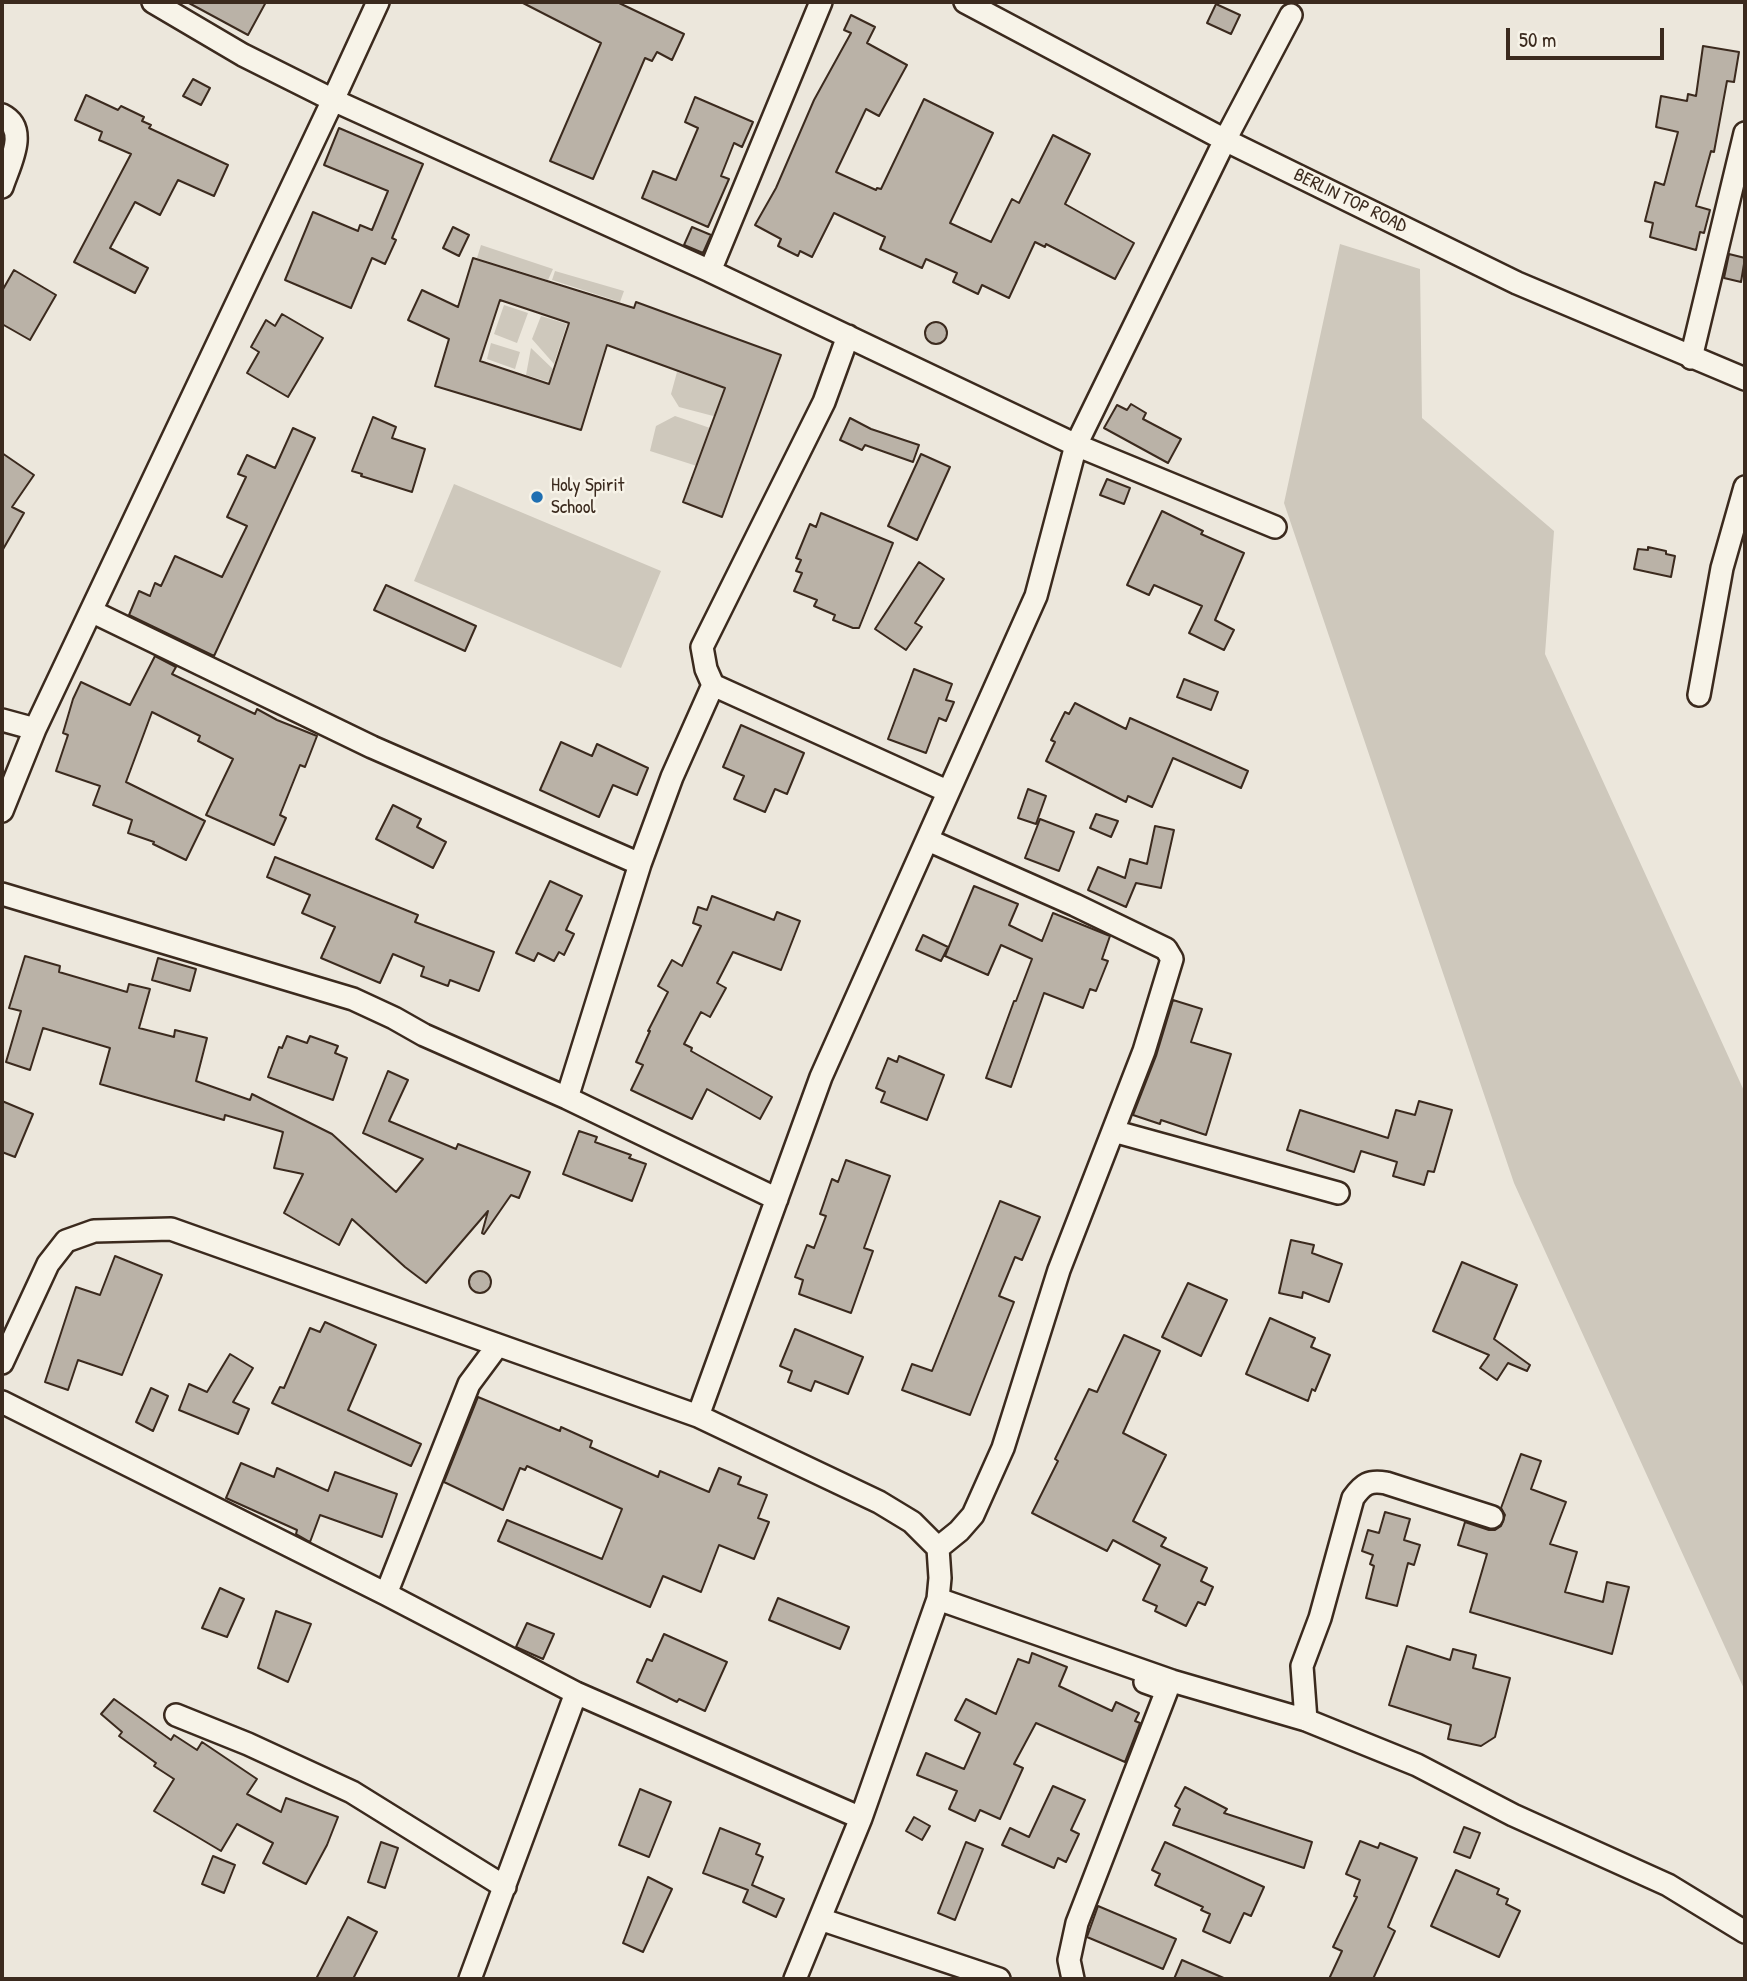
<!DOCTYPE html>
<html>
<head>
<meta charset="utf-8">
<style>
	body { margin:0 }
	#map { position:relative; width:1747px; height:1981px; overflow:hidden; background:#ece7dc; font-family:"Patrick Hand",sans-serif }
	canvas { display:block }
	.frame { position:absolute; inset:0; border:4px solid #3b2a1e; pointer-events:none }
	.scale { position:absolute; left:1506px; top:28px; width:158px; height:32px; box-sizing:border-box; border:4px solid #3b2a1e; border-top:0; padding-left:9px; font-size:21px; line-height:24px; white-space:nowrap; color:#3b2a1e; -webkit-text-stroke:5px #f7f3e8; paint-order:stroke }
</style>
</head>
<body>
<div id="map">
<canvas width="1747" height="1981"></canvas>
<div class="frame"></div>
<div class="scale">50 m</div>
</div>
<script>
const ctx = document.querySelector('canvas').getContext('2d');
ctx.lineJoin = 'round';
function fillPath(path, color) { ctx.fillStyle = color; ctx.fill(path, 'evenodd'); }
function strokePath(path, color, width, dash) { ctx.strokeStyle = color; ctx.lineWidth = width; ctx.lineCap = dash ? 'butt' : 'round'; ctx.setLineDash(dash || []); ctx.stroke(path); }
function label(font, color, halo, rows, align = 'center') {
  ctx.font = font + ' "Patrick Hand",sans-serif'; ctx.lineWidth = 5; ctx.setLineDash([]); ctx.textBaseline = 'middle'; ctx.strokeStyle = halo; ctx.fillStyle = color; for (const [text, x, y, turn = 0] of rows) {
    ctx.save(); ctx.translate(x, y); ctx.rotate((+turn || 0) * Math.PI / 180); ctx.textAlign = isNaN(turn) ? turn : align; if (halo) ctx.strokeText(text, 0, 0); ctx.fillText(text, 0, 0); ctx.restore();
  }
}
fillPath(new Path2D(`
	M1340,244L1420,269L1422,418L1554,531L1545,654L1745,1093V1691L1514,1183L1284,503Z
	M481,245L553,269L548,280L477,258Z
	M555,271L624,291L620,302L552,280Z
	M504,305L528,313L517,343L494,334Z
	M541,316L567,324L554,364L532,339Z
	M491,343L520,352L515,369L487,359Z
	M531,348L553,369L549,382L526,375Z
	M677,372L726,389L717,417L679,407L671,394Z
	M675,416L713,429L700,467L650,451L656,426Z
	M454,484L661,571L621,668L414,581Z`), '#cec8bc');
const building = new Path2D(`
	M187,2H266L248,35Z
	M521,2H617L684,34L672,60L657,52L652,61L645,58L593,179L550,161L601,43Z
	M1216,4L1240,15L1231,34L1207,23Z
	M851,15L875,27L867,43L907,65L879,116L866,109L836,172L876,190L877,188L881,189L924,99L993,133L950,223L991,242L1012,199L1019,203L1053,135L1090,154L1065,204L1134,243L1115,279L1046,244L1045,247L1035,242L1009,298L982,285L978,294L953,282L957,273L926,259L922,268L880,249L885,237L834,213L812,257L800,251L798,256L778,246L781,239L755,225L776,188L814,100L851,33L844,30Z
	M1703,46L1739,52L1734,82L1727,81L1714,152L1711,151L1696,206L1710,210L1704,233L1700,232L1696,250L1650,237L1653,223L1645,221L1655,182L1664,185L1678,132L1656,127L1661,96L1687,101L1688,94L1696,96Z
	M193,79L210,88L201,105L183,96Z
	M86,95L118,110L121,106L144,117L142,121L151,125L149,128L228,165L214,196L178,180L160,215L135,202L110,248L148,268L135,293L74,262L131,154L99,140L102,132L75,120Z
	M695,97L753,122L742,147L734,143L721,176L729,179L708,227L642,198L653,171L676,180L698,128L685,122Z
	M339,128L423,164L392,238L396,240L385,264L372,258L351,308L285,280L313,212L358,231L360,225L372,230L388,191L324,165Z
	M453,227L469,235L459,256L443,248Z
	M692,227L711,235L703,253L684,245Z
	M1729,254L1745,258L1741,282L1724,278Z
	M473,258L634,308L636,302L781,355L722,517L683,502L725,388L607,345L581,430L435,386L449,339L408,320L422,290L458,307ZM500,300L569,323L549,384L480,361Z
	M14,270L56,295L30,340L2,324V291Z
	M282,314L323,338L288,397L247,373L259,352L251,347L266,320L275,326Z
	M925 333a11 11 0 1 1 22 0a11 11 0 1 1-22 0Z
	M1131,404L1146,413L1143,419L1181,439L1168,463L1104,428L1117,405L1127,410Z
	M373,417L396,427L392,438L425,449L412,492L361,476L362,474L352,471Z
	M850,418L871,429L919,445L913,462L865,445L862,450L840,440Z
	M293,428L315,438L214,656L129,615L139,591L150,596L155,583L161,586L175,556L222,577L247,526L227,517L246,477L238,474L247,455L275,468Z
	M2,453L34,475L12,507L24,513L2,551Z
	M921,454L950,467L917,540L888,526Z
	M1107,479L1130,488L1124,504L1100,495Z
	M1162,511L1203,531L1201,534L1244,553L1215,620L1234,630L1224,650L1189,633L1202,606L1154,585L1149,595L1127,585Z
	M821,513L893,543L859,628H853L833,620L835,615L814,606L817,600L794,591L802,573L796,571L801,560L796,558L810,524L816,527Z
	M1648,547L1666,551V554L1675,556L1671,577L1634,569L1638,549L1648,550Z
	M919,562L944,579L915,623L922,627L906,650L875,629Z
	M386,585L476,626L465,651L374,610Z
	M155,656L176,667L172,674L255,714L257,709L277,720L317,736L305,767L300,765L280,815L286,818L274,845L206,815L233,759L198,741L200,736L152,712L126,782L205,821L186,860L153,844L154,842L128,833L132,820L93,805L100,786L56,771L68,735L63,733L73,699L81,682L130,705Z
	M914,669L952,684L946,700L954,702L946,721L939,718L926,753L888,739Z
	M1184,679L1218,692L1211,710L1177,697Z
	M1075,703L1126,729L1130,718L1248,771L1241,788L1173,758L1152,807L1128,796L1126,802L1046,761L1055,742L1051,740L1065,712L1069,714Z
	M741,725L804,753L787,794L775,789L765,812L734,799L744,776L723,767Z
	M561,742L592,756L597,744L648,768L637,795L613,785L599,817L540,790Z
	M1028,789L1046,796L1036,824L1018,818Z
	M393,805L421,819L417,827L446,842L433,868L376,839Z
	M1096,814L1118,821L1111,837L1090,828Z
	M1040,819L1074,832L1059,871L1025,858Z
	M1155,826L1174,830L1161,888L1136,883L1126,907L1088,890L1098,867L1125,878L1130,859L1147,864Z
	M275,857L418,915L415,922L494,952L479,991L450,980L448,986L421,976L424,967L393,954L380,983L321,958L335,927L302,913L310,895L267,877Z
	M550,881L582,896L566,930L574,934L564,955L559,952L554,961L538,953L534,961L516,953Z
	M974,886L1018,904L1009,925L1042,941L1053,913L1110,936L1102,959L1108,961L1096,991L1090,989L1083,1008L1044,993L1011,1087L986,1078L1014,1001H1016L1032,959L1001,945L988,975L945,956Z
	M712,896L774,920L777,912L800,921L781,970L733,952L717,983L726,988L710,1017L701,1012L684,1044L692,1048L691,1051L772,1097L760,1119L707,1089L692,1119L631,1090L643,1065L636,1062L650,1031H648L668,992L658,986L672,960L682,966L701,926L693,923L698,907L707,910Z
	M923,935L948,947L941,961L916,950Z
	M25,956L60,966L59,972L127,992L129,984L150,989L139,1028L174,1037L175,1030L207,1038L196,1081L250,1100L252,1094L332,1134L396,1192L423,1159L363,1133L388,1071L408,1080L389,1121L456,1149L458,1144L530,1172L519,1198L511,1195L484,1234L482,1233L488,1211L426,1283L405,1267L352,1219L339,1245L284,1213L303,1174L274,1168L283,1132L225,1115L224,1120L100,1084L110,1048L43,1028L30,1070L6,1062L21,1011L9,1008Z
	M158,958L196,969L190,991L152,980Z
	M1173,1000L1202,1009L1191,1042L1231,1054L1206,1135L1161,1120L1160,1124L1133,1115L1156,1056Z
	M287,1036L307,1043L310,1036L338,1046L335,1053L347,1058L333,1100L268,1077L279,1047L282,1048Z
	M899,1056L944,1075L927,1120L881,1102L885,1092L876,1088L888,1058L897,1062Z
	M2,1101L33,1114L15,1157L2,1152Z
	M1419,1101L1452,1110L1434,1172L1428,1171L1424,1185L1393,1176L1397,1162L1361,1151L1354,1172L1287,1150L1300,1110L1388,1138L1396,1110L1415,1115Z
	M579,1131L597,1137L595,1142L631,1155L629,1158L646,1164L632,1201L563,1174Z
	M846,1160L890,1176L864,1248L873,1251L851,1313L799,1294L803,1280L795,1277L807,1245L814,1248L826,1216L820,1214L832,1179L838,1182Z
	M1000,1201L1040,1217L1022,1260L1015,1257L999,1296L1014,1302L970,1415L902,1390L912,1364L932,1371Z
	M1291,1240L1314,1245L1312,1253L1342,1264L1329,1302L1303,1292L1302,1298L1279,1293Z
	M115,1256L162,1275L122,1375L78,1360L68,1390L45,1382L76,1287L100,1295Z
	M1462,1262L1517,1285L1494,1339L1530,1365L1527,1371L1508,1363L1497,1380L1480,1368L1489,1355L1433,1331Z
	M469 1282a11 11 0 1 1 22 0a11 11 0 1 1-22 0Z
	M1188,1283L1227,1300L1201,1356L1162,1337Z
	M1270,1318L1315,1338L1311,1347L1330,1355L1315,1391L1312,1389L1308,1401L1246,1374Z
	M325,1322L376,1345L348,1410L421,1444L411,1466L272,1403L280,1387L284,1388L310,1328L320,1332Z
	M795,1329L863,1357L848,1394L815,1381L811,1391L788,1382L792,1371L780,1366Z
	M1124,1335L1160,1351L1123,1433L1166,1455L1133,1521L1166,1538L1161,1546L1207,1568L1201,1581L1213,1587L1205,1605L1198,1602L1186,1626L1155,1611L1157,1606L1143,1600L1160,1565L1113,1540L1107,1551L1032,1513L1058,1461L1055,1459L1089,1389L1097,1392Z
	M230,1354L253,1368L233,1402L249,1409L238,1434L179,1410L189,1384L207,1392Z
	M151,1388L168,1396L153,1431L136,1422Z
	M478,1397L560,1431L561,1427L592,1441L590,1447L658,1477L660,1471L709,1492L719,1468L741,1477L738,1484L767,1495L758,1518L769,1522L754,1559L719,1545L701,1592L663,1576L650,1607L498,1541L507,1520L602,1559L622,1509L527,1466L525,1470L520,1468L503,1510L444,1482Z
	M1521,1454L1541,1461L1531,1489L1566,1502L1550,1544L1577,1552L1565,1592L1603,1602L1607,1582L1629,1587L1612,1654L1470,1612L1487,1554L1458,1545L1465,1522L1489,1530H1495L1501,1526L1505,1515L1501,1508Z
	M241,1463L274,1477L277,1468L328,1491L335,1472L397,1494L382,1537L320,1515L310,1542L296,1534L297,1530L226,1498Z
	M1385,1512L1410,1519L1404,1540L1420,1545L1414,1565L1408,1563L1397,1606L1366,1598L1374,1566L1370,1564L1373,1555L1362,1551L1368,1530L1379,1533Z
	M220,1588L244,1599L227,1637L202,1628Z
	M778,1598L849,1627L840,1649L769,1620Z
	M276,1611L311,1624L288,1682L258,1668Z
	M527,1623L554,1634L543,1659L516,1647Z
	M664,1634L727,1662L705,1711L679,1699L677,1702L637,1682L647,1659L652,1661Z
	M1407,1646L1450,1660L1453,1649L1476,1655L1473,1668L1510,1678L1495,1737L1481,1746L1448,1739L1451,1725L1389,1705Z
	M1032,1653L1067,1667L1059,1686L1112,1711L1116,1702L1139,1713L1135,1721L1140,1723L1125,1762L1036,1723L1014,1764L1023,1768L1000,1819L980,1810L975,1821L949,1809L957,1791L917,1775L926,1753L964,1769L980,1733L955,1720L966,1699L996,1714L1018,1659L1029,1663Z
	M114,1699L171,1740L174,1735L197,1750L202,1742L257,1779L247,1794L281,1812L286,1798L338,1817L327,1845L306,1884L263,1863L273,1843L237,1824L221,1851L154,1811L174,1779L154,1766L156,1763L119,1736L122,1732L101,1714Z
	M1053,1786L1085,1800L1071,1830L1079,1834L1066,1862L1058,1858L1054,1868L1002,1845L1010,1828L1029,1837Z
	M1185,1787L1227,1809L1224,1813L1312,1842L1304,1868L1173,1825L1180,1809L1175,1806Z
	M640,1789L671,1802L649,1857L619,1845Z
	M914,1817L930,1826L922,1840L906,1831Z
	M1464,1827L1480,1833L1470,1858L1454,1852Z
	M720,1828L760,1844L756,1854L763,1857L752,1885L784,1899L776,1917L743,1902L748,1890L703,1873Z
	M1360,1841L1378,1848L1380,1843L1417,1858L1388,1927L1395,1931L1373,1979H1329L1342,1951L1333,1947L1357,1897L1354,1896L1360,1880L1346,1874Z
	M381,1842L398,1848L385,1888L368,1882Z
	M966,1842L983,1849L955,1920L938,1913Z
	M1165,1842L1264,1887L1251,1916L1244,1913L1230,1943L1203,1931L1210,1914L1201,1910L1203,1907L1155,1885L1160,1874L1152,1870Z
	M213,1856L235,1865L224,1893L202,1884Z
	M1456,1870L1499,1889L1497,1894L1508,1899L1506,1904L1520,1911L1499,1957L1431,1926Z
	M648,1877L672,1889L643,1952L623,1943Z
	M1098,1906L1176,1939L1163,1969L1087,1937Z
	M348,1917L377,1932L353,1979H316Z
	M1182,1960L1226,1979H1174Z`);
fillPath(building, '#bab2a7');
strokePath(building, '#3b2a1e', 2);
const minor = new Path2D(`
	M378,2L333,100L710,271L821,2
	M965,2L1225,140L1517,283L1745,379
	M2,115C30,129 9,165 2,187
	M710,271L1076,445L1036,596L821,1077L698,1416L879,1502L912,1522L938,1548L940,1578L938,1599L861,1818L795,1979
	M1691,358L1745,133
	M1275,527L1076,445L1225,140L1291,15
	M91,611L372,747L640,864
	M713,685L947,791
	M1699,695L1722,568L1745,487
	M2,720L35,729
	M2,811L35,729L333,100L243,55L153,2
	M928,840L1075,905L1166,949L1172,959L1144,1051L1059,1270L1003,1448L973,1515L959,1531L938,1548
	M2,894L353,999L394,1018L424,1035L567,1098L777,1199
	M567,1098L640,864L672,777L713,685L706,669L702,647L824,402L848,336
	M1113,1131L1338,1193
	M2,1363L48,1264L66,1241L94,1231L171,1229L698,1416
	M2,1402L386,1594L576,1693L861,1818
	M386,1594L469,1384L498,1345
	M938,1599L1172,1681L1306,1720L1417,1765L1513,1815L1668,1885L1745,1932
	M176,1715L248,1744L352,1792L505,1887
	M1306,1720L1302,1666L1320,1618L1353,1498C1363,1484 1369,1480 1386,1483L1492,1517
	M820,1919L999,1979
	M470,1979L576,1693
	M1073,1979L1069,1960L1077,1923L1167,1690L1145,1682`);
strokePath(minor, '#3b2a1e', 26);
strokePath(minor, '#f7f3e8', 21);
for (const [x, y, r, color] of [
	[537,497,7,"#1f6fb2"]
]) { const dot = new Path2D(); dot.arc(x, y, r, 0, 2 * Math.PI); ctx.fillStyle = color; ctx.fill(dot); strokePath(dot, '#f7f3e8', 2.5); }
label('19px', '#3b2a1e', '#f7f3e8', [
	["BERLIN TOP ROAD",1350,201,26]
]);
label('19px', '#3b2a1e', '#f7f3e8', [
	["Holy Spirit",551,486],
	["School",551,508]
], 'left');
</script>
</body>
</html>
